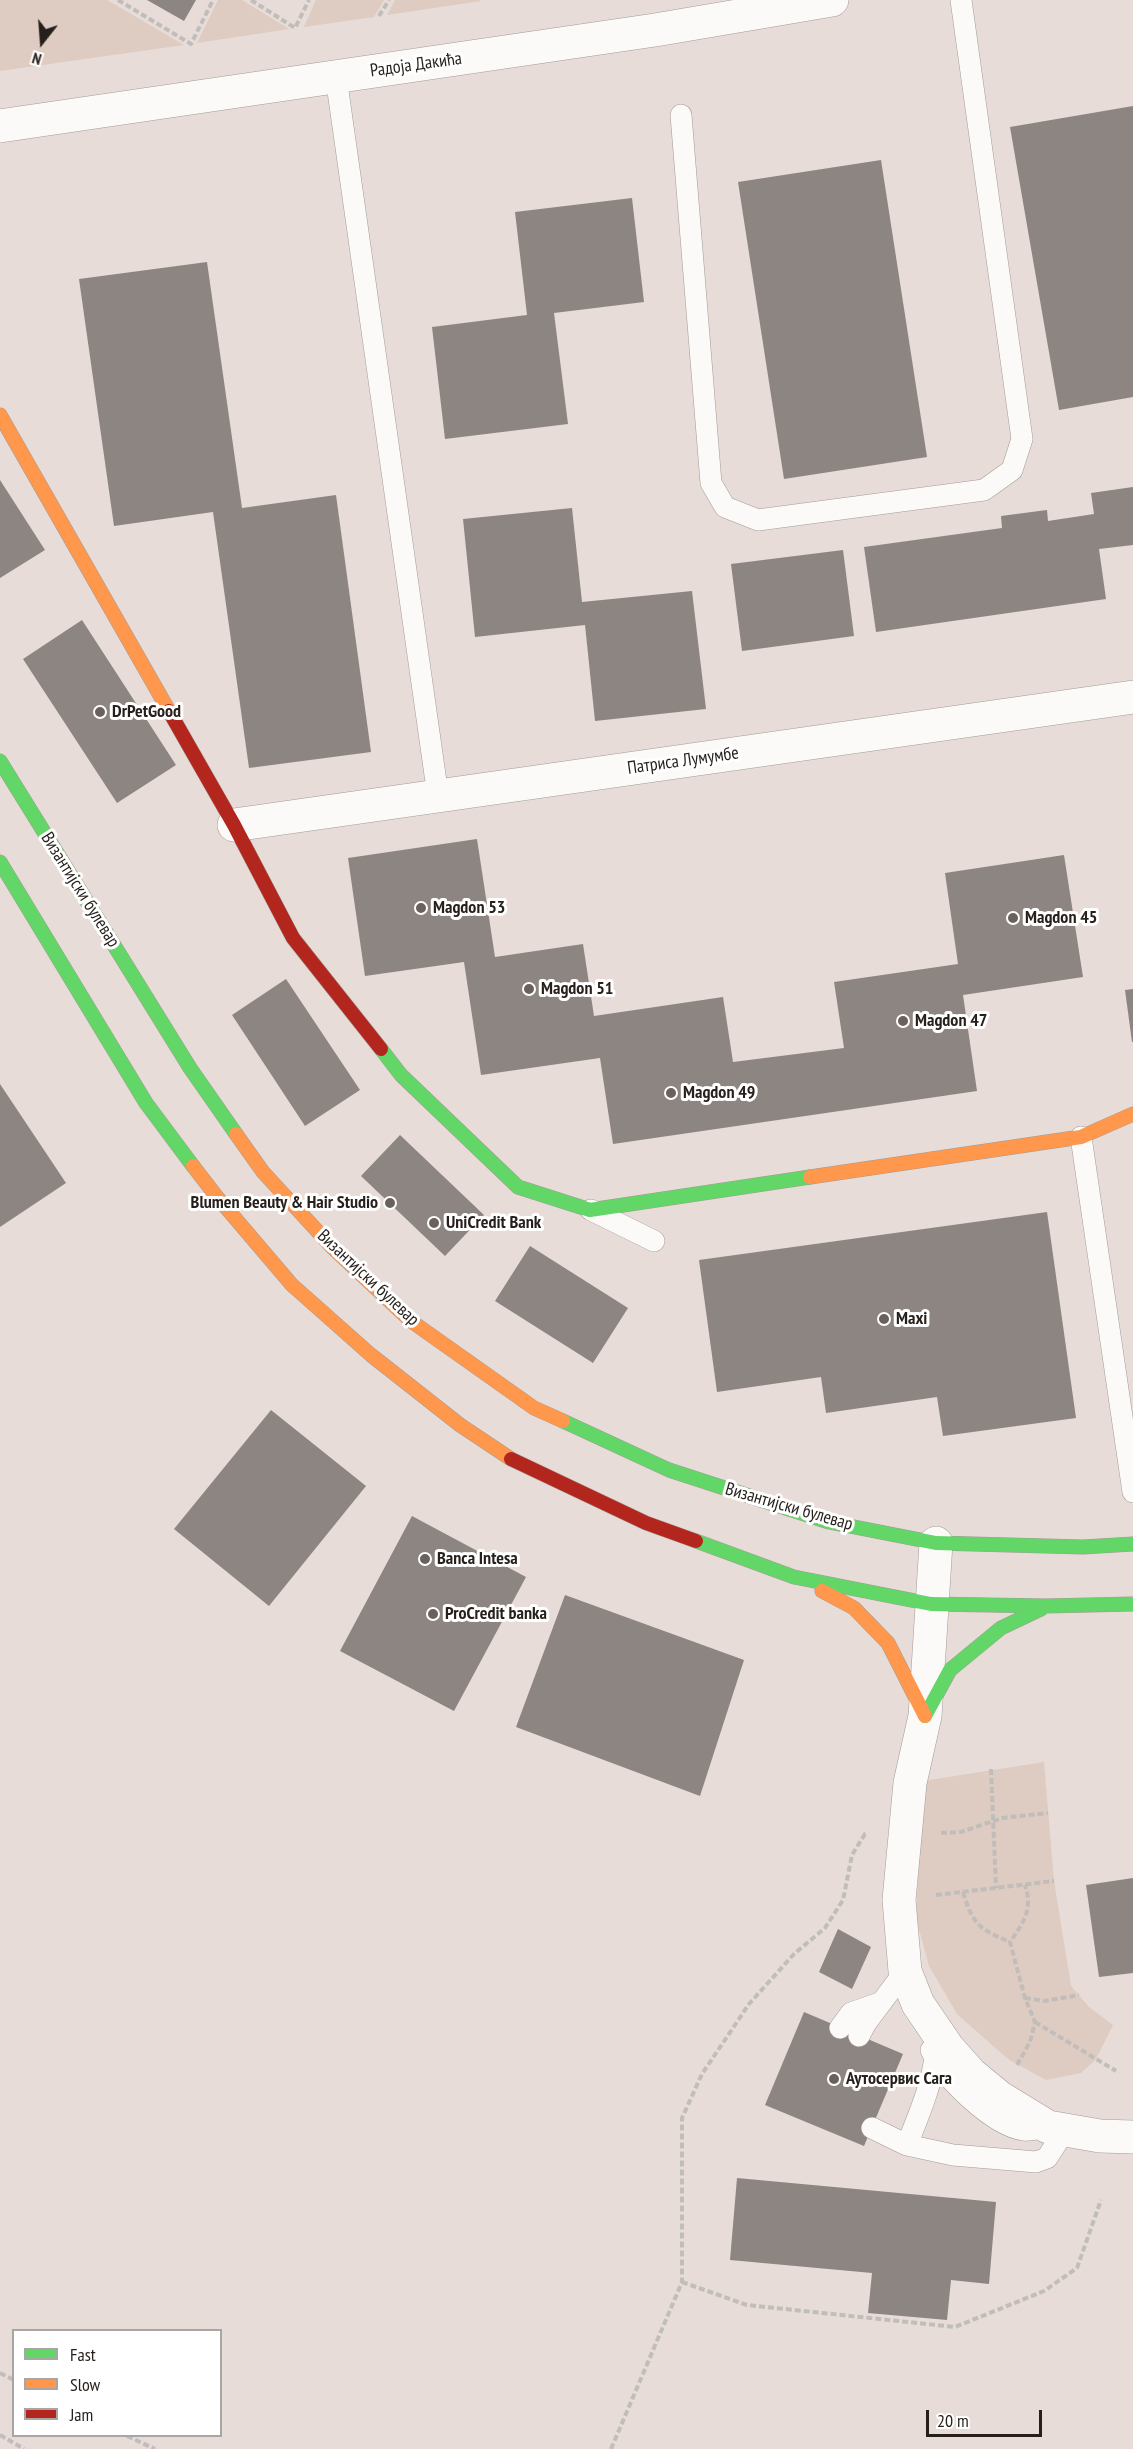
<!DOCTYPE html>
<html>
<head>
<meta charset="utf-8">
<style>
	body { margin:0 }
	#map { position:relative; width:1133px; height:2449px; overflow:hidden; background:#e7dcd7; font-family:"PT Sans Narrow",sans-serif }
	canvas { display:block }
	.legend { position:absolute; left:12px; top:2329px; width:210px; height:108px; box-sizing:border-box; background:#fff; border:2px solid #a8a5a4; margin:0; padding:8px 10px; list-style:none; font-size:18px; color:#261f1b }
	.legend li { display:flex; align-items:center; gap:12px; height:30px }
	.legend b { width:30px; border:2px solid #a8a5a4 }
	.north { position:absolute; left:12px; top:12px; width:60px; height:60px; -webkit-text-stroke:4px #fff; paint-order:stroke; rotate:197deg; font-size:16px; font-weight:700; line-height:24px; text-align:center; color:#261f1b }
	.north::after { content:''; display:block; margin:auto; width:21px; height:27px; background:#261f1b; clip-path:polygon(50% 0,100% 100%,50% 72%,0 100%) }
	.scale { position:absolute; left:926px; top:2410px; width:116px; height:27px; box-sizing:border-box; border:3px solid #261f1b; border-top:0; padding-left:8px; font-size:18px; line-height:21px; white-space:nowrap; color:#261f1b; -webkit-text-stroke:4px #fff; paint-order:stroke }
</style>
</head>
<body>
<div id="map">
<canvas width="1133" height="2449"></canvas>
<ul class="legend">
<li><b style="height:8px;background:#63d668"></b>Fast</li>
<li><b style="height:8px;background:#ff974d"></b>Slow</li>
<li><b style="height:8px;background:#b3261e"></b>Jam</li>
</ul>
<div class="north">N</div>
<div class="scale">20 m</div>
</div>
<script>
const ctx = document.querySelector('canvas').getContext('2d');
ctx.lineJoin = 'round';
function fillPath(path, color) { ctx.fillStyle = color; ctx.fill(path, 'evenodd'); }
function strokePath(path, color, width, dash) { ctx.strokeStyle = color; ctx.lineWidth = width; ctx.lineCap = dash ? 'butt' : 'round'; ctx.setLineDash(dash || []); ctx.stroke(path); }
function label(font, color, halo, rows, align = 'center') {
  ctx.font = font + ' "PT Sans Narrow",sans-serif'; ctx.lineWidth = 6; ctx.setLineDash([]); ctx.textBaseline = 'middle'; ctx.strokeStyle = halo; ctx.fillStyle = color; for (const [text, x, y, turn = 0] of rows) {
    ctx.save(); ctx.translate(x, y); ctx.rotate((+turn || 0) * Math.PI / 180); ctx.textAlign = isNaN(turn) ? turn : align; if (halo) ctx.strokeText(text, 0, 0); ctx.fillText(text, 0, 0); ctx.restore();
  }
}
fillPath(new Path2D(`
	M0,0H107L184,45L0,71Z
	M218,0H242L289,29L197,43Z
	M316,0H384L374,17L304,27Z
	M395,0H479L481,1L387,15Z
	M1044,1762L1054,1881L1071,1986L1089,2007L1113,2025L1096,2059L1081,2073L1046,2080L1008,2059L957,2014L929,1966L916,1918L923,1781Z`), '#decbc1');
fillPath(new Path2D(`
	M147,0H196L184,21Z
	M1133,106V397L1059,410L1010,127Z
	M881,160L927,457L784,479L738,182Z
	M632,198L644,302L554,313L568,424L445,439L432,327L527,315L515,212Z
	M207,262L242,508L336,495L371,752L249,768L213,512L114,526L79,279Z
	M0,480L45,550L0,578Z
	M1133,487V545L1099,549L1106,599L876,632L864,547L1002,528L1001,516L1047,510L1048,521L1094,514L1091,493Z
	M572,508L582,602L692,591L706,709L595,721L585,625L475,637L463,519Z
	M843,550L854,636L742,651L731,564Z
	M82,620L176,765L117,803L23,659Z
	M477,839L495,957L583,944L594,1016L723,997L733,1062L844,1048L834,982L958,964L945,873L1064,855L1083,977L963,995L977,1091L613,1144L600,1058L481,1075L464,962L365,976L348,858Z
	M286,979L360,1090L305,1126L232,1015Z
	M1133,989V1042H1132L1125,990Z
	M0,1084L66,1183L0,1227Z
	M400,1135L484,1215L445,1256L361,1176Z
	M1047,1212L1076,1418L943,1436L937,1397L826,1413L821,1377L717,1392L699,1260Z
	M530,1246L628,1308L593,1363L495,1301Z
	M271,1410L366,1486L269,1606L174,1529Z
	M412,1516L526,1577L454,1711L340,1651Z
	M565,1595L744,1660L700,1796L516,1727Z
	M1133,1878V1973L1099,1977L1086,1885Z
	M838,1929L871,1947L852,1989L819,1972Z
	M804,2012L903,2054L864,2146L765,2105Z
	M737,2178L996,2202L989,2284L951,2280L947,2320L868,2313L872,2273L730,2260Z`), '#8d8581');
const lane = new Path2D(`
	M336,77L438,796
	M681,115L711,483L725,507L758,520L984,490L1012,470L1022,439L961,0
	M1081,1137L1133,1492
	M591,1210L654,1241
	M840,2028L851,2013L882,2002
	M859,2036L866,2023L905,1971
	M931,2050C944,2078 993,2126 1024,2130C1031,2131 1039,2128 1047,2127
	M935,2057C931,2088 918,2116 907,2145L953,2155L1036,2162L1047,2158L1065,2130
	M872,2128L907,2145`);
const street = new Path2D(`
	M0,126L655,30L832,0
	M234,825L1133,697
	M936,1543L925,1716L910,1783L899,1900L905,1971L918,2004L948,2048L971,2074L999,2097L1048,2127L1100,2136L1133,2137`);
const fast = new Path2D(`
	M0,761L190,1068L236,1134
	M0,862L146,1103L193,1166
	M381,1049L401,1075L518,1187L590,1210L810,1177
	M563,1421L669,1470L829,1522L936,1543L1083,1547L1133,1544
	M696,1541L794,1577L931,1604L1046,1606L1133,1604
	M925,1716L950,1670L1001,1628L1041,1609`);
const slow = new Path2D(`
	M0,415L169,711
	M236,1134L263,1172L332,1247L411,1321L534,1408L563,1421
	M193,1166L217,1197L292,1285L371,1355L460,1425L511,1459
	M810,1177L1081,1137L1133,1114
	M822,1591L854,1608L888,1643L925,1716`);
const jam = new Path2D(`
	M169,711L234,825L293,938L381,1049
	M511,1459L646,1523L696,1541`);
strokePath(lane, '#a39b96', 22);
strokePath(street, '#a39b96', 34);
strokePath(fast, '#a39b96', 15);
strokePath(slow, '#a39b96', 15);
strokePath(jam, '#a39b96', 15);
strokePath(new Path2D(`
	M118,0L191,44L213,0
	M251,0L295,28L309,0
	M379,16L389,0
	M991,1769L996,1888
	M941,1833L961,1832L1002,1818L1048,1813
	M963,1892C973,1925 979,1929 1010,1942
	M936,1895L1054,1881
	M1025,1998L1045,2001L1079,1995
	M1035,2022L1116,2071
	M1017,2065L1030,2042L1035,2022L1025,1998L1010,1942C1024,1922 1033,1909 1025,1885
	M682,2282L747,2305L955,2327L1044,2291L1077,2268L1101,2200
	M0,2373L14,2380
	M0,2435L24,2449
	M127,2436L155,2449
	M611,2449L682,2282V2118L702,2074L749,2004L794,1954L825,1928L843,1900L852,1855L865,1834H868`), '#c1bdbb', 4, [6, 3]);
strokePath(lane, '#fbfaf9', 21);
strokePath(street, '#fbfaf9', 33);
strokePath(fast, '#63d668', 14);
strokePath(slow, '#ff974d', 14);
strokePath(jam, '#b3261e', 14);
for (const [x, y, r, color] of [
	[100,712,6,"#6a615d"],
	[421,908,6,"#6a615d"],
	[1013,918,6,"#6a615d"],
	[529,989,6,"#6a615d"],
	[903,1021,6,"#6a615d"],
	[671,1093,6,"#6a615d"],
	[390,1203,6,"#6a615d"],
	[434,1223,6,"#6a615d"],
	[884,1319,6,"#6a615d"],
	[425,1559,6,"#6a615d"],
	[433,1614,6,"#6a615d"],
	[834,2079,6,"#6a615d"]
]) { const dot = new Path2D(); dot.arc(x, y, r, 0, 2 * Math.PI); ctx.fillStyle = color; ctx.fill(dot); strokePath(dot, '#fff', 2); }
label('18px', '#261f1b', '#fff', [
	["Радоја Дакића",416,65,-8],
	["Патриса Лумумбе",683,761,-8],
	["Византијски булевар",80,890,58],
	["Византијски булевар",368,1278,43],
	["Византијски булевар",789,1507,16]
]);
label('bold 18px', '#261f1b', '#fff', [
	["DrPetGood",112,712],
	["Magdon 53",433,908],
	["Magdon 45",1025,918],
	["Magdon 51",541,989],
	["Magdon 47",915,1021],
	["Magdon 49",683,1093],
	["Blumen Beauty & Hair Studio",378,1203,"right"],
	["UniCredit Bank",446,1223],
	["Maxi",896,1319],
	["Banca Intesa",437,1559],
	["ProCredit banka",445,1614],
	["Аутосервис Сага",846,2079]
], 'left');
</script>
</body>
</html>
